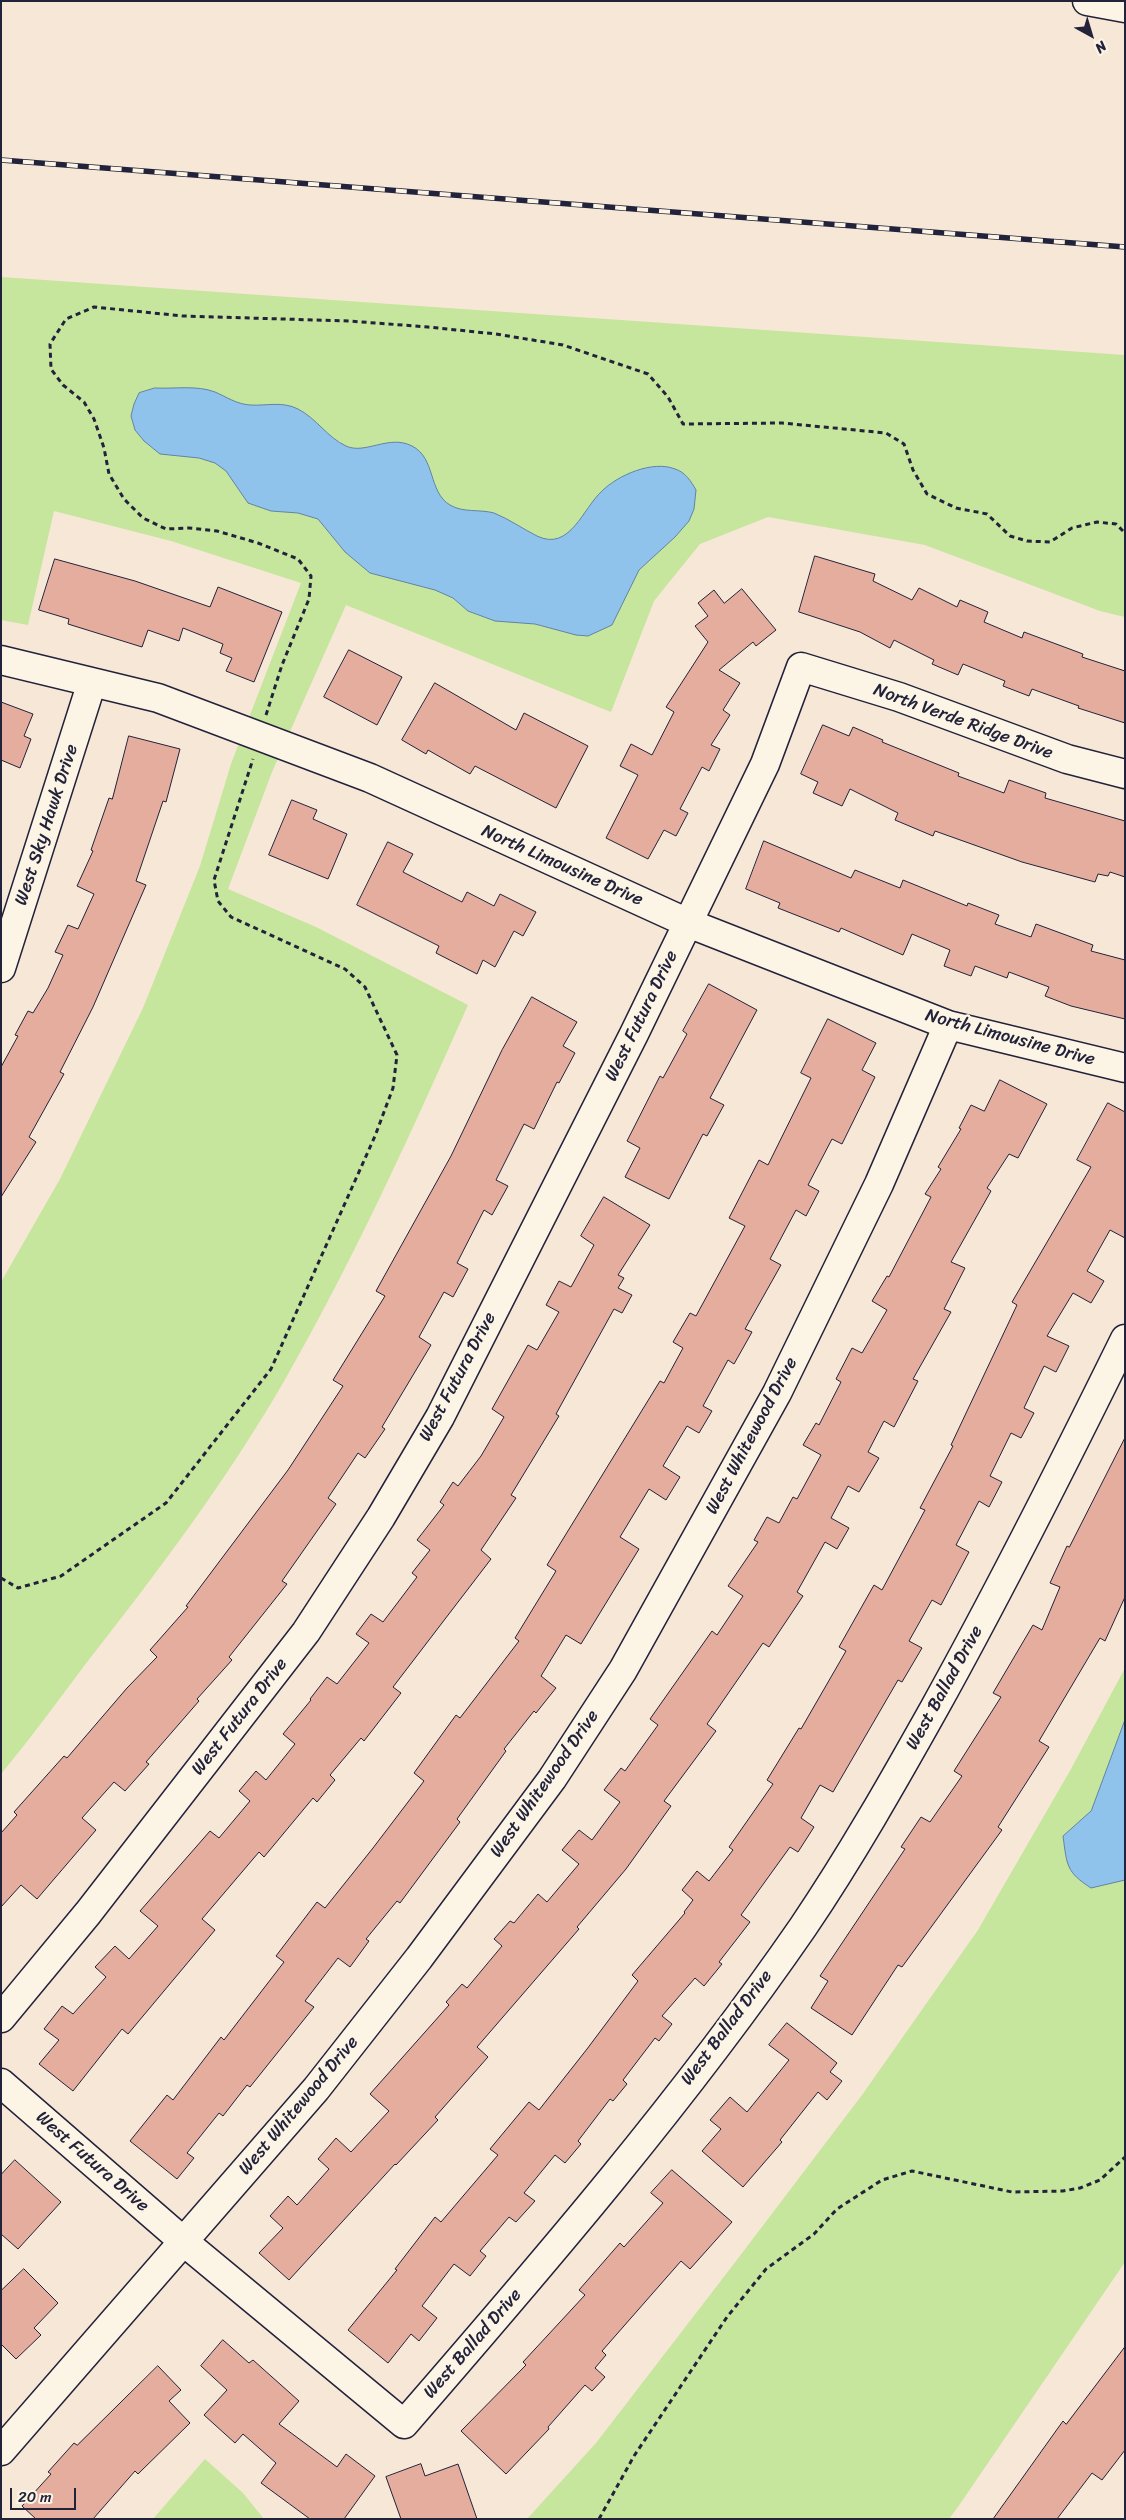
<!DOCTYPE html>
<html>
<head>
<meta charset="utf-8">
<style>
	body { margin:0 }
	#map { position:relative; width:1126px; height:2520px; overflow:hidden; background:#f7e7d7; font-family:Sriracha,sans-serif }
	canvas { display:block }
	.frame { position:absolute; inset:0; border:2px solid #22223b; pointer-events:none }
	.north { position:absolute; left:1066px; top:10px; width:50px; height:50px; -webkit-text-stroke:4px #fcf5e5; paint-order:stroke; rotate:141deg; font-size:14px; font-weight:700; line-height:20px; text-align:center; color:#22223b }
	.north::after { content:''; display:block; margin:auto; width:18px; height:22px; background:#22223b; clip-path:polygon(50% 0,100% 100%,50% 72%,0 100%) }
	.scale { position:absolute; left:10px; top:2488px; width:66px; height:22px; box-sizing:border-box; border:2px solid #22223b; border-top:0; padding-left:6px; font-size:15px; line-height:18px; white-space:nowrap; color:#22223b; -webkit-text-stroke:4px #fcf5e5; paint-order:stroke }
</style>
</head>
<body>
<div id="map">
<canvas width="1126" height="2520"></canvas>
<div class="frame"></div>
<div class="north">N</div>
<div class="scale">20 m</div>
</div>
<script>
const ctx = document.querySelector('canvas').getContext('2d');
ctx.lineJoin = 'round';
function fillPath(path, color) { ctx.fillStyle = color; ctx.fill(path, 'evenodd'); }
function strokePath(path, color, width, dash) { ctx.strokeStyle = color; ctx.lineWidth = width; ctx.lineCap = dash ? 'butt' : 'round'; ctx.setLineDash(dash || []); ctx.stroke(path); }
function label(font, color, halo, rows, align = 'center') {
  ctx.font = font + ' Sriracha,sans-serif'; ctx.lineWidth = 5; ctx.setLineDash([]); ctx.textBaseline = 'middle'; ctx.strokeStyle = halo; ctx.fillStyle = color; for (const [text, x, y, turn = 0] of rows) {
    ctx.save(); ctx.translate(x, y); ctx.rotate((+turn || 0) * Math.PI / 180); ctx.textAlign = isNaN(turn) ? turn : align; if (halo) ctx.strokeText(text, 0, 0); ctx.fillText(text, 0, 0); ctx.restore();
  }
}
fillPath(new Path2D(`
	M1,277L1125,355V617L1100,611L925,545L768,517L700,544L654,601L611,712L346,605L272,772L228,889L316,927L468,1005C412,1131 355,1257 287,1376C228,1479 157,1573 84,1666C57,1702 30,1739 1,1774V1282L60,1179L143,1008L200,866L231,764L301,583L171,541L54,511L28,625L1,620Z
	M1125,1668V2262L960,2504L949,2519H527L596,2443L733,2265L862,2095L978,1930L1071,1769Z
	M205,2459L243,2493L264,2519H153Z`), '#c6e59d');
const water = new Path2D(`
	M155,388C174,389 197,385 215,392C227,397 236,404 250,405C267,406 282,401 298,409C316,418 328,438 346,446C365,455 389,434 412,446C436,458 428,492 450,505C463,513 480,509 494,513C509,519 523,529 537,536C570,552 583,508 602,491C618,475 653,460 675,469C685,472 691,481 696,490L694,509L689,521L675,537L639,570L612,625L588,636L576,635L535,624L495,621L468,611L453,598L435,590L370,573L345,552L318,519L298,513L271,511L248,503L226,471L215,463L199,458L160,454L144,441L135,430L131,416L134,404L139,393Z
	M1125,1720V1880L1091,1888C1066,1872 1067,1865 1063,1836L1091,1811Z`);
fillPath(water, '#8fc3ec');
strokePath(water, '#6383a5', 1);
const building = new Path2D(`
	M815,556L875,574L873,581L912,600L919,588L957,607L960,600L988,612L984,622L1022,638L1024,632L1083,654L1082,657L1125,671V723L1078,708L1079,706L1032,689L1029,696L1003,686L1005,681L963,664L958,675L932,664L934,660L894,640L890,648L860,632L799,612Z
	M55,559L135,581L210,607L218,587L282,612L254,682L226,671L232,658L220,653L223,644L183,628L179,641L148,630L142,647L68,624L69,619L39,610Z
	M742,589L776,630L756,646L753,642L719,670L740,683L723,710L730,715L711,745L720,749L709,771L702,767L680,809L688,813L676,836L664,830L648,859L606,838L638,775L620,766L631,744L652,755L674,712L666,707L708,642L695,626L708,616L698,603L714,590L724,603Z
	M349,650L402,677L377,725L324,697Z
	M435,683L516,730L524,713L588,746L556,808L475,766L470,774L428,750L426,754L402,740Z
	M1,702L33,714L24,736L31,739L20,768L1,760Z
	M823,725L849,736L853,727L883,740L882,742L959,773L958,776L1004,793L1009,780L1046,793L1045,798L1125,821V877L1110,872L1108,876L1098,874L1095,882L1022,862L935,831L933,836L895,820L898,813L850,789L842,806L813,793L818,782L801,774Z
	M129,736L180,749L166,802L163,801L136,881L146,885L93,1007L60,1072L64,1074L29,1137L36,1142L1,1197V1067L18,1036L15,1035L28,1011L33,1013L48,988L63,955L55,952L68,925L78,929L94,894L77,886L93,851L91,850L109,798L112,799Z
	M292,800L317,810L313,819L347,834L328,879L269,855Z
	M764,841L851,878L855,870L900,888L903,880L967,906L968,903L999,915L995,924L1031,937L1036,924L1093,945L1091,951L1125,960V1019L1071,1006L1045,996L1049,987L1009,972L1007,978L975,966L971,976L944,966L950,950L912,934L903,955L841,928L839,932L778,908L780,903L746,889Z
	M388,842L413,854L403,872L462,902L467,892L494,906L500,894L536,912L523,936L514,931L495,967L483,960L477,974L436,953L439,946L357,905Z
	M709,984L757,1010L710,1098L724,1105L707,1136L703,1134L669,1199L625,1177L640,1148L627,1141L660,1076L663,1078L687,1034L683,1031Z
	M532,997L577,1022L563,1046L575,1053L559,1083L557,1082L534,1129L524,1124L496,1180L508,1186L492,1215L484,1210L457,1263L468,1269L453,1297L444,1292L419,1337L431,1345L382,1427L385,1429L365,1458L358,1453L328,1498L336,1504L282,1581L287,1584L229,1657L232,1660L197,1699L199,1701L146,1762L149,1764L125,1791L114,1782L82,1818L96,1830L37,1899L21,1885L1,1907V1833L17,1815L14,1812L64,1756L67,1758L127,1688L157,1657L150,1650L188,1607L186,1606L288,1470L343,1386L333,1380L385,1296L376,1291L451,1156L502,1050Z
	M828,1019L876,1043L862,1070L875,1077L842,1144L832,1139L808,1185L819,1191L806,1216L796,1210L770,1259L781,1265L745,1329L752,1332L734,1364L728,1360L703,1406L712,1411L699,1433L687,1426L663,1466L680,1477L666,1500L649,1489L620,1537L639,1549L581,1644L566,1635L541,1676L556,1688L536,1713L534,1711L504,1749L506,1751L457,1819L460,1822L400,1903L397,1901L366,1939L369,1941L350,1967L338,1958L305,2001L314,2007L250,2087L247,2085L223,2116L219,2113L187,2153L194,2158L177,2179L130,2141L167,2095L173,2100L221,2037L224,2040L284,1962L276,1956L317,1902L325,1908L373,1848L424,1781L414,1773L456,1715L460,1718L519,1641L515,1638L556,1571L547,1565L660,1381L664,1383L683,1348L673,1342L690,1313L696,1316L745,1226L729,1218L759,1160L768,1165L811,1078L801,1073Z
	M1000,1080L1047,1104L1018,1158L1009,1154L987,1188L991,1191L951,1262L965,1268L944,1309L951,1312L913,1379L918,1381L894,1427L884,1421L868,1452L879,1458L859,1492L848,1486L831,1518L849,1528L837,1549L825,1542L797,1592L803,1596L769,1647L763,1643L707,1724L716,1731L664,1801L671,1806L626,1869L577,1927L579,1929L477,2047L488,2057L435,2117L438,2120L396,2165L395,2164L289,2280L259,2253L283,2228L270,2216L288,2196L297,2205L329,2169L318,2159L336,2138L351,2152L389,2111L370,2094L449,2005L446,2002L462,1984L467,1988L502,1946L494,1939L510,1921L514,1923L538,1894L547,1902L579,1864L562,1850L579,1830L592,1840L620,1802L604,1790L621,1768L625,1771L658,1725L650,1719L712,1631L717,1635L743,1596L728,1586L758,1542L754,1540L767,1517L779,1523L793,1497L797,1499L821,1455L803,1445L816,1423L819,1425L841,1382L836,1379L852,1348L862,1353L887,1310L872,1301L887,1276L889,1277L931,1197L925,1194L941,1169L938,1167L961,1129L959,1128L971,1105L984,1111Z
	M1108,1103L1125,1112V1238L1110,1230L1087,1271L1104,1281L1091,1303L1073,1293L1047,1336L1069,1346L1056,1372L1044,1366L1024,1408L1034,1413L1021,1438L1011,1433L990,1476L1002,1482L989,1507L979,1501L956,1545L969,1552L941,1605L932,1600L909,1641L922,1648L902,1682L898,1680L833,1792L820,1785L801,1818L814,1827L798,1852L790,1847L741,1915L750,1922L719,1962L722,1964L704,1986L695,1978L662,2016L672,2024L659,2041L655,2038L623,2080L627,2084L613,2101L610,2099L578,2141L581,2144L565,2163L555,2155L524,2193L535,2201L516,2222L509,2217L480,2251L486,2256L470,2276L454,2264L422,2306L437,2318L419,2341L411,2334L388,2363L348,2330L397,2270L395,2269L435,2217L441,2222L498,2155L490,2149L529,2102L539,2110L587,2049L638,1981L632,1975L685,1913L684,1912L693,1900L682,1890L697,1871L709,1881L733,1850L729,1847L773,1784L767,1780L799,1728L801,1729L846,1651L839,1647L874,1585L882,1590L925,1510L920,1508L953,1446L951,1445L1017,1305L1012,1302L1091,1167L1077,1160Z
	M604,1197L650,1225L618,1275L624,1278L618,1288L632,1295L622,1313L614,1309L556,1414L559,1416L511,1495L516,1498L481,1550L491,1559L393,1687L401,1693L364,1741L361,1738L330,1775L335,1780L317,1802L313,1798L264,1857L259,1852L202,1919L215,1930L128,2034L122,2029L73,2091L39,2064L59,2040L44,2029L62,2006L73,2014L106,1977L95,1967L115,1946L129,1959L158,1926L140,1911L210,1831L219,1838L250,1801L239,1791L256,1771L266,1780L295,1744L283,1734L311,1700L310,1699L327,1677L337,1684L369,1643L356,1634L371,1614L383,1622L417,1577L412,1573L430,1550L417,1540L444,1505L440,1502L453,1482L458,1486L481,1456L504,1417L492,1409L528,1345L537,1350L559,1312L546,1305L559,1281L571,1287L594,1245L581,1236Z
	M1125,1438V1597L1105,1641L1100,1638L1039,1741L1049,1747L998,1827L1002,1830L902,1967L898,1965L852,2035L811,2008L828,1981L820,1976L905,1849L901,1847L921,1817L930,1822L962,1776L954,1771L1001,1697L993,1693L1033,1625L1042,1630L1060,1587L1050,1583L1067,1546L1069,1547Z
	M787,2023L837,2063L830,2072L842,2081L827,2100L818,2092L780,2140L782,2142L743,2187L702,2151L721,2129L710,2120L730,2097L747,2112L789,2060L769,2045Z
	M15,2160L61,2202L18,2249L1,2234V2175Z
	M672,2170L732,2222L690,2269L681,2261L602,2351L606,2355L595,2368L605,2377L592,2391L585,2385L548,2427L549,2429L506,2474L461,2431L526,2365L523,2362L585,2295L579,2290L620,2243L624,2247L663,2203L651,2193Z
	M24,2269L58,2303L34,2328L41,2335L16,2359L1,2344V2291Z
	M223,2340L249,2363L253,2360L299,2401L279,2424L337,2467L346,2454L375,2476L344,2519H310L261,2483L276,2463L243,2434L235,2443L204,2415L227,2390L201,2366Z
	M1125,2347V2450L1102,2480L1092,2473L1057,2519H993L1063,2421L1066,2424Z
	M158,2366L181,2390L169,2401L190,2423L138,2474L135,2471L93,2519H36L22,2506L51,2474L48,2472L74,2443L77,2445Z
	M421,2464L425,2476L458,2464L477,2519H401L386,2477Z`);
fillPath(building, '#e5ad9e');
strokePath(building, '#22223b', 1);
const minor = new Path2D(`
	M1,660L158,698L370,778L688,923L948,1025L1125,1068
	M1,968L92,682
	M1,2018L88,1913L306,1632L381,1517L440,1417L634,1034L765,764L801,667L899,697L1067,759L1125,774
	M1,2083L183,2241L404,2424C542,2265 683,2101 803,1927C851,1856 893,1782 935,1707C1002,1586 1064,1463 1125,1339
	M1,2451L316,2089L419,1958L552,1779L623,1670L777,1393L879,1184L948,1025`);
const highway = new Path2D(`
	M1087,1L1125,8`);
strokePath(minor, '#22223b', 31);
strokePath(highway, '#22223b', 31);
strokePath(new Path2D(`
	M266,715L282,665L309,599L311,576L298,559L258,543L217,531L189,528L166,529L143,518L124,499L109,474L104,448L94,419L84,402L63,385L51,369L50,344L66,319L94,307L183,316L349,321L428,327L496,334L563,345L648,374L668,397L683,424L782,423L886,433L904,444L913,470L927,494L956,508L987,514L1010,536L1027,541L1050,542L1072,528L1097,522L1116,524L1125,533
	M1,1578L18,1588L61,1576L166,1503L271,1369L375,1136L393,1088L397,1055L365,987L345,969L231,917L218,901L214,880L253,759
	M599,2519L634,2456L727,2317L766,2269L814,2234L837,2209L882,2180L912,2171L1012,2192L1063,2191L1080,2188L1100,2180L1125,2157`), '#22223b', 3, [5, 4]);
strokePath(minor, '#fcf5e5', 28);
strokePath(highway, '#fcf5e5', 28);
const rail = new Path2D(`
	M1,160L1125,247`);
strokePath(rail, '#22223b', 5.5);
strokePath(rail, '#fcf5e5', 4, [11]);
label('18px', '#22223b', '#fcf5e5', [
	["North Verde Ridge Drive",963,722,20],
	["West Sky Hawk Drive",47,825,-72],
	["North Limousine Drive",562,866,24],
	["West Futura Drive",642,1016,-64],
	["North Limousine Drive",1010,1038,15],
	["West Futura Drive",458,1377,-62],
	["West Whitewood Drive",752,1436,-62],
	["West Ballad Drive",945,1688,-61],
	["West Futura Drive",240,1717,-52],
	["West Whitewood Drive",545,1784,-55],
	["West Ballad Drive",727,2028,-53],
	["West Whitewood Drive",299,2106,-50],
	["West Futura Drive",92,2162,41],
	["West Ballad Drive",473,2344,-49]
]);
</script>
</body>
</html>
